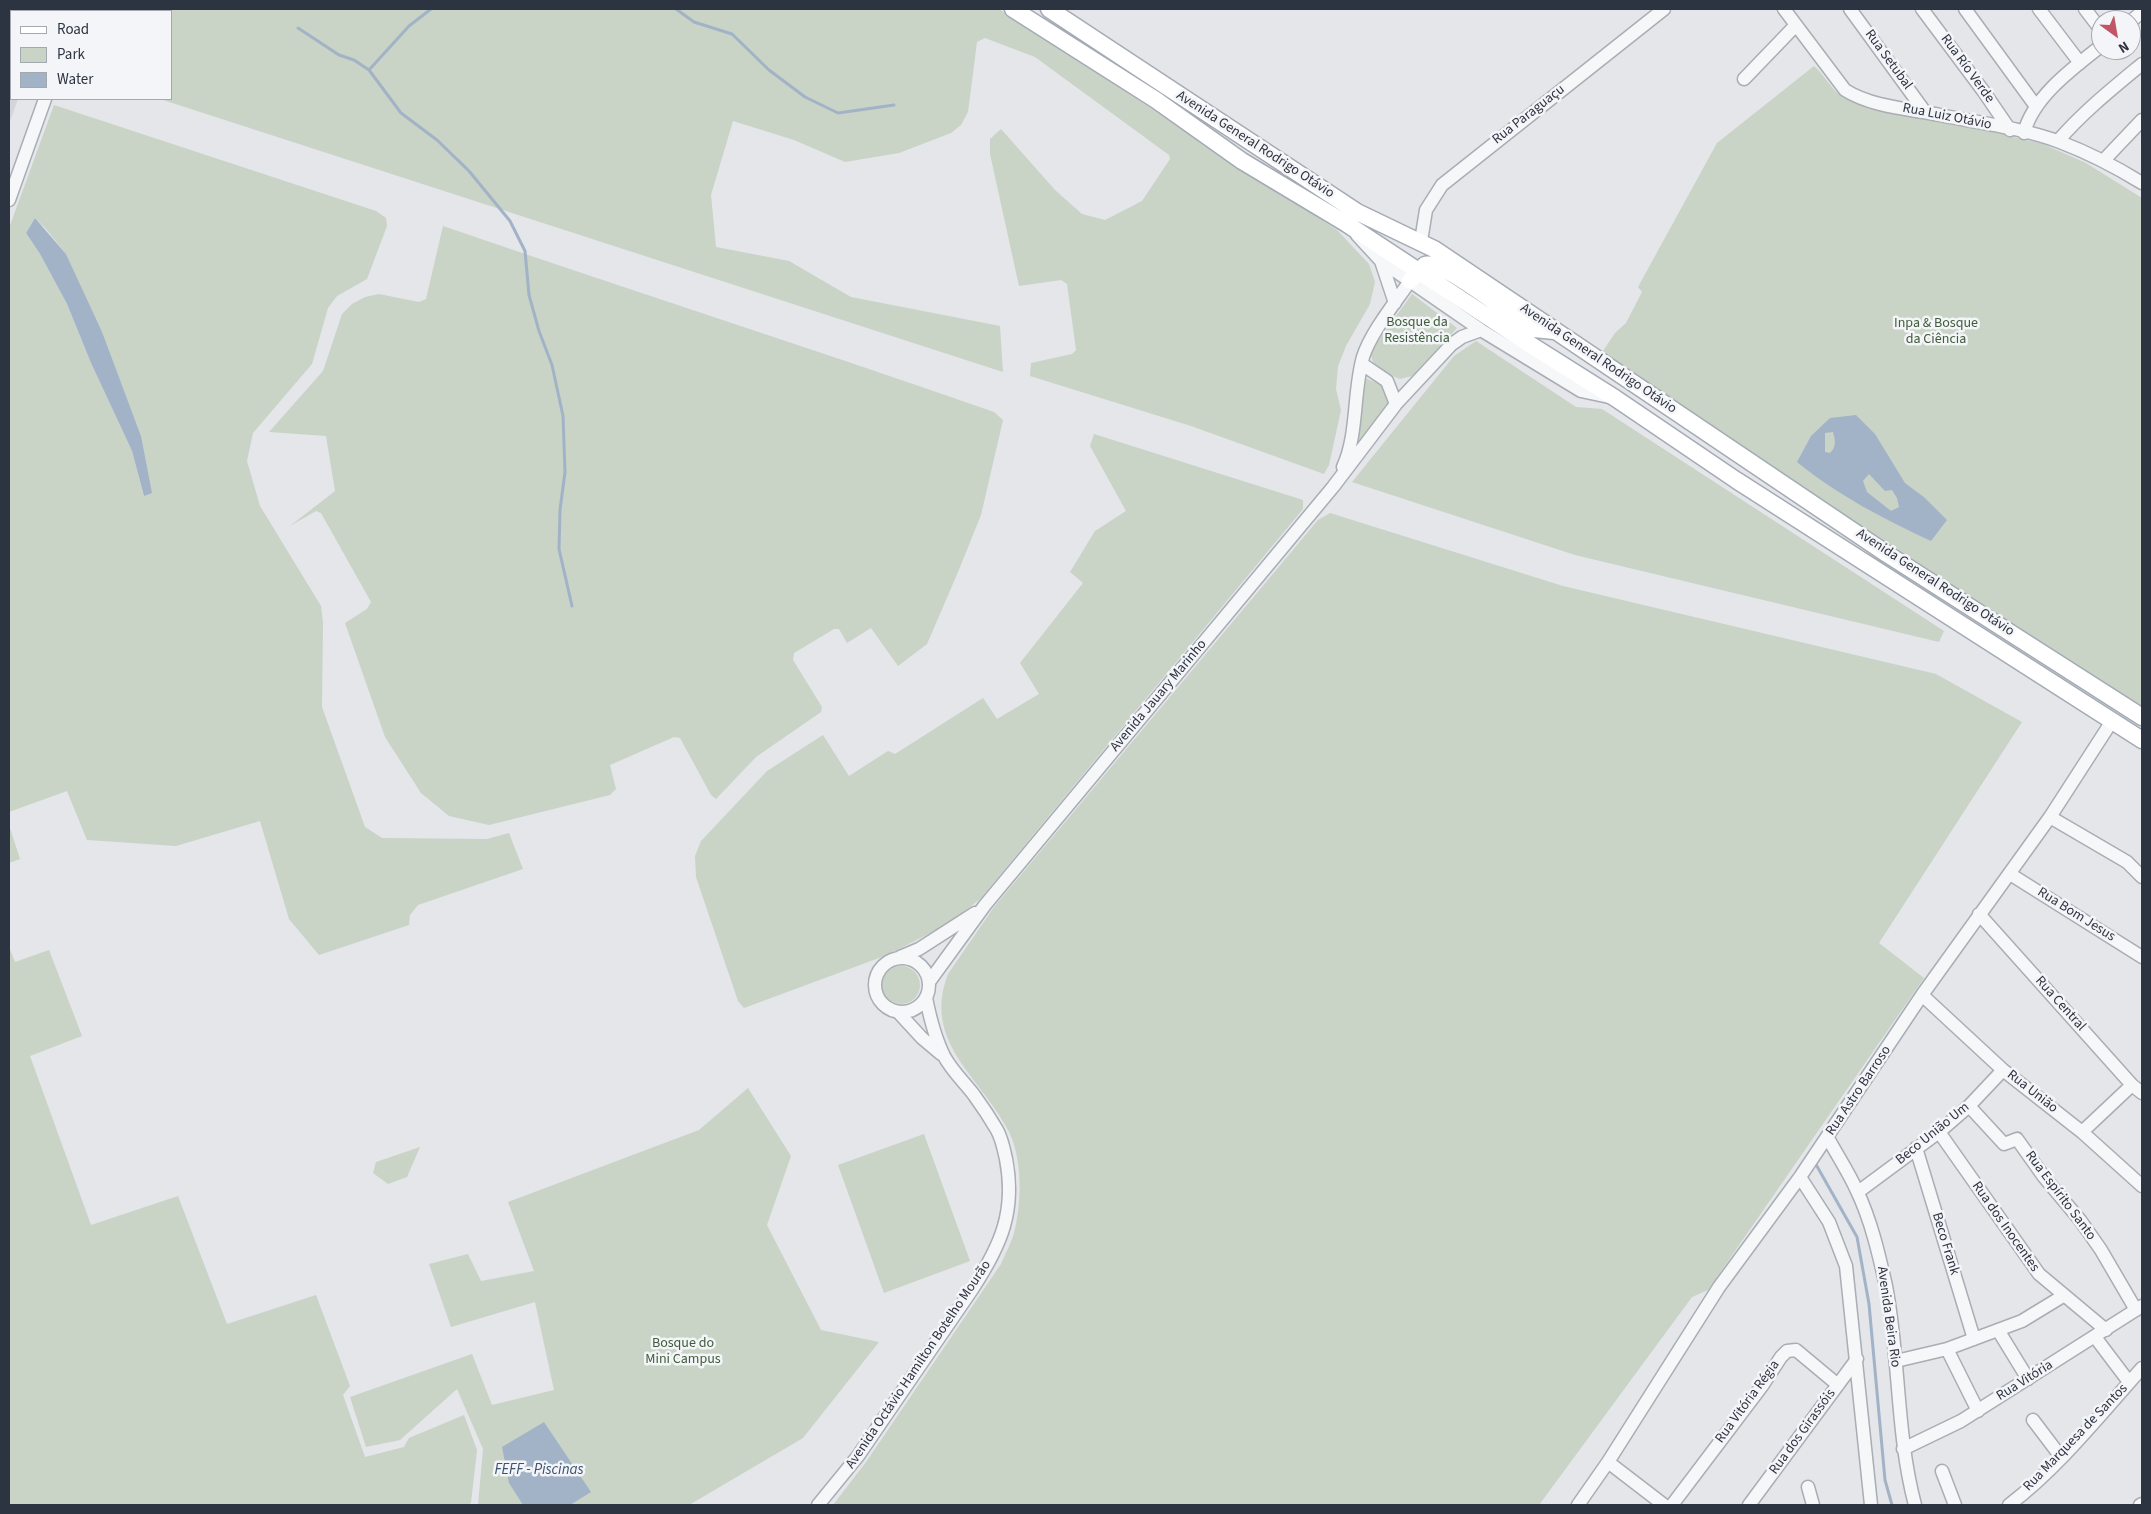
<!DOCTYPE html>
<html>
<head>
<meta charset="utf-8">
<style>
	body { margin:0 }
	#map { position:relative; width:2151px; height:1514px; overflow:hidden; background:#e4e6ea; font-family:"Source Sans 3",sans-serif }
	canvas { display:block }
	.frame { position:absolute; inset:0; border:10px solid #2d3441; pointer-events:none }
	.legend { position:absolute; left:10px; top:10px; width:162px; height:90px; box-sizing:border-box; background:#f4f5f8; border:1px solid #a4a8af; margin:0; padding:6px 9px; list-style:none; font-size:15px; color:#2d3441 }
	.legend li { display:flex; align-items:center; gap:10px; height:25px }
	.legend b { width:25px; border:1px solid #a4a8af }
	.north { position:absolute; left:2091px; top:10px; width:50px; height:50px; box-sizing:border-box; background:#f4f5f8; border:1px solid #a4a8af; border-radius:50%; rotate:148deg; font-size:14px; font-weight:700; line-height:20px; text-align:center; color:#2d3441 }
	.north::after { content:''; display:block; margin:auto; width:18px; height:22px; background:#c25665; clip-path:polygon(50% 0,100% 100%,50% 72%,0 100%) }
</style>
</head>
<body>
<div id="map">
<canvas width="2151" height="1514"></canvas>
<div class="frame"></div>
<ul class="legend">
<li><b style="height:6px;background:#fff"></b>Road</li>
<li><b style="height:14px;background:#c9d3c6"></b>Park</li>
<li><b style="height:14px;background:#a3b3c7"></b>Water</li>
</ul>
<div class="north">N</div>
</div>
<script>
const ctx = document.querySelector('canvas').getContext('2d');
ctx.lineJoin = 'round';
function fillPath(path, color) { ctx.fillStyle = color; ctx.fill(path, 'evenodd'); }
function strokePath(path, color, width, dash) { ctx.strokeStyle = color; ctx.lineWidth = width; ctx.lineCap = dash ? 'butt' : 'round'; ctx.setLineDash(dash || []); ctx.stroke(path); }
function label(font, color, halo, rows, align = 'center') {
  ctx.font = font + ' "Source Sans 3",sans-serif'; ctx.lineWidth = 5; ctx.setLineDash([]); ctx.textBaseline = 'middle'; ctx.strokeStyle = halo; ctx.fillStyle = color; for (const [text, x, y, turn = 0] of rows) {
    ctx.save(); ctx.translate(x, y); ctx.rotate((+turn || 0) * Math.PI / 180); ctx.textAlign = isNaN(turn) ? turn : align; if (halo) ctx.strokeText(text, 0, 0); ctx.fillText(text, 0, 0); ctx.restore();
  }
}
fillPath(new Path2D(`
	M9,9H64L62,11H11V99H18L9,124Z`), '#d2d5dc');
fillPath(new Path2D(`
	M114,9H999L1337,230L1369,264L1375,282L1370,304L1346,346L1338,366L1336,389L1341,410L1329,465L1324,474L1191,426L1030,376L1031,363L1072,354L1076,350L1067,284L1061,280L1019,286L990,154V139L1001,129L1055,190L1082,214L1105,220L1142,201L1170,159L1169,155L1035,57L985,38L977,42L968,112L961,125L951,133L899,153L845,162L794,140L733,121L711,195L716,247L789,261L851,297L1000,326L1003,372L160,99H171V11H112Z
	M1814,66C1826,76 1832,92 1845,98L2043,144L2086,163L2142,198V707L1910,562L1601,354L1615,333L1626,323L1642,292L1638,287L1717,143Z
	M54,105L376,211L386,218L387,226L367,279L337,296L328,308L312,364L253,433L247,461L260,506L321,606L323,623L322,707L365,827L382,838L487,839L509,833L523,869L418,905L410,915L409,925L319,955L289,919L260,821L176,846L87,840L67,791L9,812V228ZM35,218L46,229L66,254L121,384L141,436L144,496L132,451L91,363L67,304L40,254L26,233Z
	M443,226C627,289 811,348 994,412L1003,420L981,515L958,572L927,644L898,666L871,628L847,643L839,629H834L794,653L793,660L822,707L821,712L756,757L716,799L711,795L680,738L674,737L610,765L616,789L610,795L489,825L449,816L421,793L385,737L345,623L367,609L371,602L321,513L316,511L290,526L335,491L326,436L269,432L323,371L342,314L352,304L365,297L379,294L419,302L426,299Z
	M1412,294L1457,328L1412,376L1400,379L1382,372L1373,362L1370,352Z
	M1476,341L1576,407L1602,409L1944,631L1939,642L1575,555L1352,482L1454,356Z
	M1365,378L1382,385L1391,407L1356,449L1361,384Z
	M1094,434L1303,500V509L980,899L948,924L887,955L744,1008L738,1001L696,877L695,856L701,841L767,771L823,735L849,776L888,751L895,754L983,698L997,719L1039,694L1020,663L1083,583L1070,572L1095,531L1126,511L1090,446Z
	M1330,513L1563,586L1936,674L2022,722L1879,943L1924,978L1708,1290L1692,1297L1539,1505H833L866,1462L1001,1264C1005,1254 1011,1244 1014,1233C1022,1203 1023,1156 1007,1128C979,1076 922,1041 948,974L994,907L1318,520Z
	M9,825L20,859L9,863Z
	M9,947L15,962L49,950L82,1036L30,1056L91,1225L178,1196L227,1324L316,1295L350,1386L343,1395L365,1457L404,1447L409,1438L464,1415L477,1450L471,1503L468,1505H9Z
	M882 985a19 19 0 1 1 38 0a19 19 0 1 1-38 0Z
	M748,1088L791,1156L767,1225L821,1330L879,1342L803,1438L689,1505H478L483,1449L457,1389L400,1440L366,1447L350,1397L472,1354L492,1405L554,1390L535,1302L451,1327L429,1264L468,1254L481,1281L534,1271L508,1202L699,1130Z
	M924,1134L970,1261L884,1293L838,1165Z
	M420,1147L407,1177L388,1184L373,1173L376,1162Z`), '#c9d3c6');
fillPath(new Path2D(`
	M35,218L66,254L102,332L141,436L152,493L144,496L132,451L91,363L67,304L40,254L26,233Z
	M1856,415L1875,434L1905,483L1925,498L1947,520L1931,541C1882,518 1839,496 1797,462L1811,436L1830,418ZM1833,432C1835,440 1837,446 1830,453L1825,452V433ZM1869,474L1885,491L1892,490L1897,498L1899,507L1891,511L1867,492L1863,481Z
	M544,1422L591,1492L570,1505H523L509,1483L502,1447Z`), '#a3b3c7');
strokePath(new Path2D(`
	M676,9L694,22L732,34L769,70L805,97L838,113L894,105
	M298,28L339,55L354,60L369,70L401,113L437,140L469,171L510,221L525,251L529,295L539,331L552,365L563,416L565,472L560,510L559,549L572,606
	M369,70L409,26L431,9
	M1814,1161L1857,1237L1869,1304L1885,1480L1892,1505`), '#a3b3c7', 3);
const minor = new Path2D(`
	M1784,9L1845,90C1872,107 1909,109 1940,115C1980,123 2022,128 2060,142C2089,153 2116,167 2142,183
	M1850,9L1925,112
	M1922,9L1984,92L2010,130
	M1965,9L2035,105
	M2039,9L2080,63
	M2085,9L2101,30
	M94,11L95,9
	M2131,21L2142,12
	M1744,79L1796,25
	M2024,133C2033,97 2073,68 2101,46
	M2058,141C2083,112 2113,88 2142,64
	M2104,160L2142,120
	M9,200L45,99
	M1357,235L1381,261L1481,330L1581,391L1609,397
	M1421,241L1426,210L1442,185L1664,9
	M1381,261L1395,303
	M1362,364L1387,381L1396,404
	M1343,467C1358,435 1353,392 1363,357C1371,332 1395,303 1410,281
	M2050,817L2127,862L2142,877
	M2010,874L2142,957
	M1979,914L2132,1085L2142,1093
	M900,957L919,949L975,913
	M875 985a27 27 0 1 1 54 0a27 27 0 1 1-54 0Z
	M929,982L985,905L1333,487L1396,404L1452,344L1462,337L1481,330
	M1922,995L2003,1070L2082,1132L2142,1186
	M898,1012L922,1038L941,1054
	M1969,1106L2004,1144L2017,1139L2044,1177L2080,1220L2101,1250L2136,1310
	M1939,1132L2039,1274L2106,1330
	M2082,1132L2132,1085
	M1828,1138C1837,1155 1849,1173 1857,1191C1871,1220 1879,1255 1886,1286C1900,1359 1896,1433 1915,1505
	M1916,1148L1974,1339
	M1800,1177L1829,1222L1846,1266L1871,1505
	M1858,1192L1939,1132L1969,1106L2003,1070
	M1998,1330L2028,1379
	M2095,1337L2129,1382
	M1947,1349L1978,1411
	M1896,1361L1947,1349L2022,1321L2063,1296
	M2033,1420L2061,1457
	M1903,1449L1961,1421L2142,1306
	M1608,1462L1664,1505
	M1942,1471L1955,1505
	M1808,1487L1813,1505
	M818,1505L858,1456L973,1288C1001,1245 1016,1211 1006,1159C1004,1150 1002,1139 997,1130C990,1118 982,1106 974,1095C964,1082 952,1071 944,1056C935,1038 930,1018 926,998
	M1578,1505L1608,1462L1719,1287L1800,1177L1922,995L2050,817L2112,721
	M1672,1505L1762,1386L1781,1357L1787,1351L1796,1350L1838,1385
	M1749,1505L1857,1359
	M2009,1505C2059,1467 2100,1415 2142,1368
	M2140,1505L2142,1504`);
const major = new Path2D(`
	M1013,9L1156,100L1242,161L1347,224L1523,340L1615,398L1736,480L2142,740
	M1049,9L1357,212L1434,249L1887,554L2142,717
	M1410,281L1425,265C1440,259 1509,313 1525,324L1534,329L1554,331`);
strokePath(minor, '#a9adb4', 15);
strokePath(major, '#a4abb5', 19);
strokePath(minor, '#f6f7f9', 12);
strokePath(major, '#fff', 16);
label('14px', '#2d3441', '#f4f5f8', [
	["Rua Setubal",1888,60,54],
	["Rua Río Verde",1967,69,54],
	["Rua Paraguaçu",1529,115,-38],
	["Rua Luiz Otávio",1947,117,11],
	["Avenida General Rodrigo Otávio",1255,145,33],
	["Avenida General Rodrigo Otávio",1598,359,34],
	["Avenida General Rodrigo Otávio",1935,583,33],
	["Avenida Jauary Marinho",1159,696,-50],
	["Rua Bom Jesus",2076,915,32],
	["Rua Central",2060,1004,48],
	["Rua Astro Barroso",1859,1091,-56],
	["Rua União",2032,1092,38],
	["Beco União Um",1933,1134,-39],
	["Rua Espírito Santo",2060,1196,53],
	["Rua dos Inocentes",2005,1227,55],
	["Beco Frank",1945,1244,73],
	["Avenida Beira Rio",1888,1317,82],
	["Avenida Octávio Hamilton Botelho Mourão",919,1365,-56],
	["Rua Vitória",2025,1381,-32],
	["Rua Vitória Régia",1748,1402,-54],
	["Rua dos Girassóis",1803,1432,-54],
	["Rua Marquesa de Santos",2076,1438,-46]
]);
label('14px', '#415c3c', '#f4f5f8', [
	["Bosque da",1417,323],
	["Resistência",1417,339],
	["Inpa & Bosque",1936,324],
	["da Ciência",1936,340],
	["Bosque do",683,1344],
	["Mini Campus",683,1360]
]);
label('italic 15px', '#3b5271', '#f4f5f8', [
	["FEFF - Piscinas",539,1471]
]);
</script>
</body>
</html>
